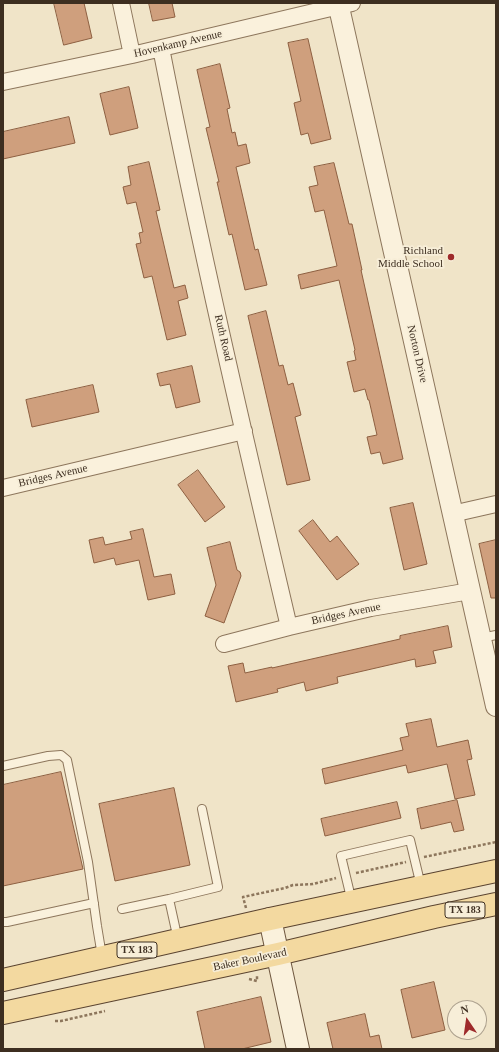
<!DOCTYPE html>
<html>
<head>
<meta charset="utf-8">
<style>
	body { margin:0 }
	#map { position:relative; width:499px; height:1052px; overflow:hidden; background:#f0e4c8; font-family:"Times New Roman",serif }
	canvas { display:block }
	.frame { position:absolute; inset:0; border:4px solid #3d2e20; pointer-events:none }
	.north { position:absolute; left:447px; top:1000px; width:40px; height:40px; box-sizing:border-box; background:#f7eed8; border:1px solid #ada18e; border-radius:50%; rotate:347deg; font-size:11px; font-weight:700; line-height:16px; text-align:center; color:#3d2e20 }
	.north::after { content:''; display:block; margin:auto; width:14px; height:18px; background:#9e2a2b; clip-path:polygon(50% 0,100% 100%,50% 72%,0 100%) }
</style>
</head>
<body>
<div id="map">
<canvas width="499" height="1052"></canvas>
<div class="frame"></div>
<div class="north">N</div>
</div>
<script>
const ctx = document.querySelector('canvas').getContext('2d');
ctx.lineJoin = 'round';
function fillPath(path, color) { ctx.fillStyle = color; ctx.fill(path, 'evenodd'); }
function strokePath(path, color, width, dash) { ctx.strokeStyle = color; ctx.lineWidth = width; ctx.lineCap = dash ? 'butt' : 'round'; ctx.setLineDash(dash || []); ctx.stroke(path); }
function label(font, color, halo, rows, align = 'center') {
  ctx.font = font + ' "Times New Roman",serif'; ctx.lineWidth = 3.5; ctx.setLineDash([]); ctx.textBaseline = 'middle'; ctx.strokeStyle = halo; ctx.fillStyle = color; for (const [text, x, y, turn = 0] of rows) {
    ctx.save(); ctx.translate(x, y); ctx.rotate((+turn || 0) * Math.PI / 180); ctx.textAlign = isNaN(turn) ? turn : align; if (halo) ctx.strokeText(text, 0, 0); ctx.fillText(text, 0, 0); ctx.restore();
  }
}
const building = new Path2D(`
	M54,3H84L92,38L64,45Z
	M149,3H172L175,17L153,21Z
	M308,39L331,139L311,144L308,133L301,135L294,103L301,101L288,43Z
	M220,64L230,108L227,109L232,133L235,132L238,146L246,144L250,163L236,167L255,250L258,249L267,285L245,290L232,234L229,235L217,182H219L206,128L210,127L197,70Z
	M129,87L138,128L110,135L100,94Z
	M69,117L75,143L3,159V132Z
	M149,162L160,210L156,211L174,288L185,285L188,298L178,301L186,335L167,340L152,276L144,278L136,244L141,243L139,233L143,232L136,202L127,204L123,187L131,185L128,167Z
	M334,163L349,224H352L362,270H361L403,459L383,464L380,452L371,454L367,437L377,435L369,400H368L365,389L354,392L347,362L356,360L354,351L355,350L339,280L301,289L298,275L337,266L324,210L315,212L309,187L318,185L314,167Z
	M266,311L279,366L283,365L288,385L293,383L301,415L295,417L310,480L287,485L248,316Z
	M192,366L200,402L176,408L170,384L160,386L157,374Z
	M93,385L99,412L32,427L26,400Z
	M198,470L225,507L205,522L178,485Z
	M413,503L427,564L404,570L390,508Z
	M313,520L330,542L337,536L359,564L337,580L299,531Z
	M143,529L154,577L171,574L175,594L148,600L139,560L116,565L114,558L94,563L89,540L103,537L105,545L132,539L130,532Z
	M496,540V598H491L479,544Z
	M230,542L237,570L240,572L241,576L224,623L205,616L216,585L207,548Z
	M448,626L452,647L433,651L436,663L416,667L415,659L337,677L338,683L306,691L304,682L277,689L278,692L236,702L228,666L243,663L245,673L272,667V668L400,639V636Z
	M431,719L437,747L468,740L472,759L467,760L475,795L455,799L447,764L408,773L406,765L325,784L322,769L403,750L400,738L409,736L406,724Z
	M61,772L83,869L3,886V785Z
	M174,788L190,865L115,881L99,804Z
	M457,800L464,830L454,832L451,822L421,829L417,809Z
	M397,802L401,818L325,836L321,819Z
	M434,982L445,1030L412,1038L401,990Z
	M261,997L271,1042L242,1049H205L197,1012Z
	M365,1014L370,1037L379,1035L382,1049H333L327,1023Z`);
fillPath(building, '#cf9f7d');
strokePath(building, '#8d5f41', 1);
const service = new Path2D(`
	M481,638L496,635
	M3,766L48,756L61,755L67,760L88,862L97,926L102,956
	M352,902L341,856L410,840L421,886
	M122,909L169,899
	M3,922H7L94,903
	M178,940L169,899L218,887L202,809`);
const minor = new Path2D(`
	M121,3L132,55
	M161,48C199,242 244,435 289,627
	M3,82L132,55L352,3
	M3,488L244,431
	M452,514L496,504
	M224,644L289,627L371,608L470,591`);
const tertiary = new Path2D(`
	M338,3L496,706`);
const secondary = new Path2D(`
	M270,919L298,1049`);
const primary = new Path2D(`
	M3,980L270,919L496,871
	M3,1013L278,954L434,917L496,904`);
strokePath(service, '#8d765c', 10);
strokePath(minor, '#8d765c', 18);
strokePath(tertiary, '#8d765c', 22);
strokePath(secondary, '#6f573f', 24);
strokePath(primary, '#5b4430', 24);
strokePath(new Path2D(`
	M424,857L496,842
	M356,873L406,862
	M246,908L243,897L285,888L293,885L313,884L336,878
	M249,979L257,981V976
	M55,1021H61L105,1011`), '#8d765c', 2.5, [3, 2]);
strokePath(service, '#faf1dc', 8);
strokePath(minor, '#faf1dc', 16);
strokePath(tertiary, '#faf1dc', 20);
strokePath(secondary, '#faf1dc', 22);
strokePath(primary, '#f3d9a0', 22);
for (const [x, y, r, color] of [
	[451,257,4,"#9e2a2b"]
]) { const dot = new Path2D(); dot.arc(x, y, r, 0, 2 * Math.PI); ctx.fillStyle = color; ctx.fill(dot); strokePath(dot, '#f7eed8', 1.5); }
for (const [x, y, w] of [
	[465,910,40],
	[137,950,40]
]) { const box = new Path2D(); box.roundRect(x - w / 2, y - 8, w, 16, 3); ctx.fillStyle = '#f7eed8'; ctx.fill(box); strokePath(box, '#3d2e20', 1); }
label('bold 10px', '#3d2e20', null, [
	["TX 183",465,910],
	["TX 183",137,950]
]);
label('11px', '#3d2e20', '#f7eed8', [
	["Hovenkamp Avenue",178,44,-13],
	["Ruth Road",223,338,77],
	["Norton Drive",417,354,77],
	["Bridges Avenue",53,476,-13],
	["Bridges Avenue",346,614,-12],
	["Baker Boulevard",250,960,-12]
]);
label('11px', '#3d2e20', '#f7eed8', [
	["Richland",443,251],
	["Middle School",443,264]
], 'right');
</script>
</body>
</html>
